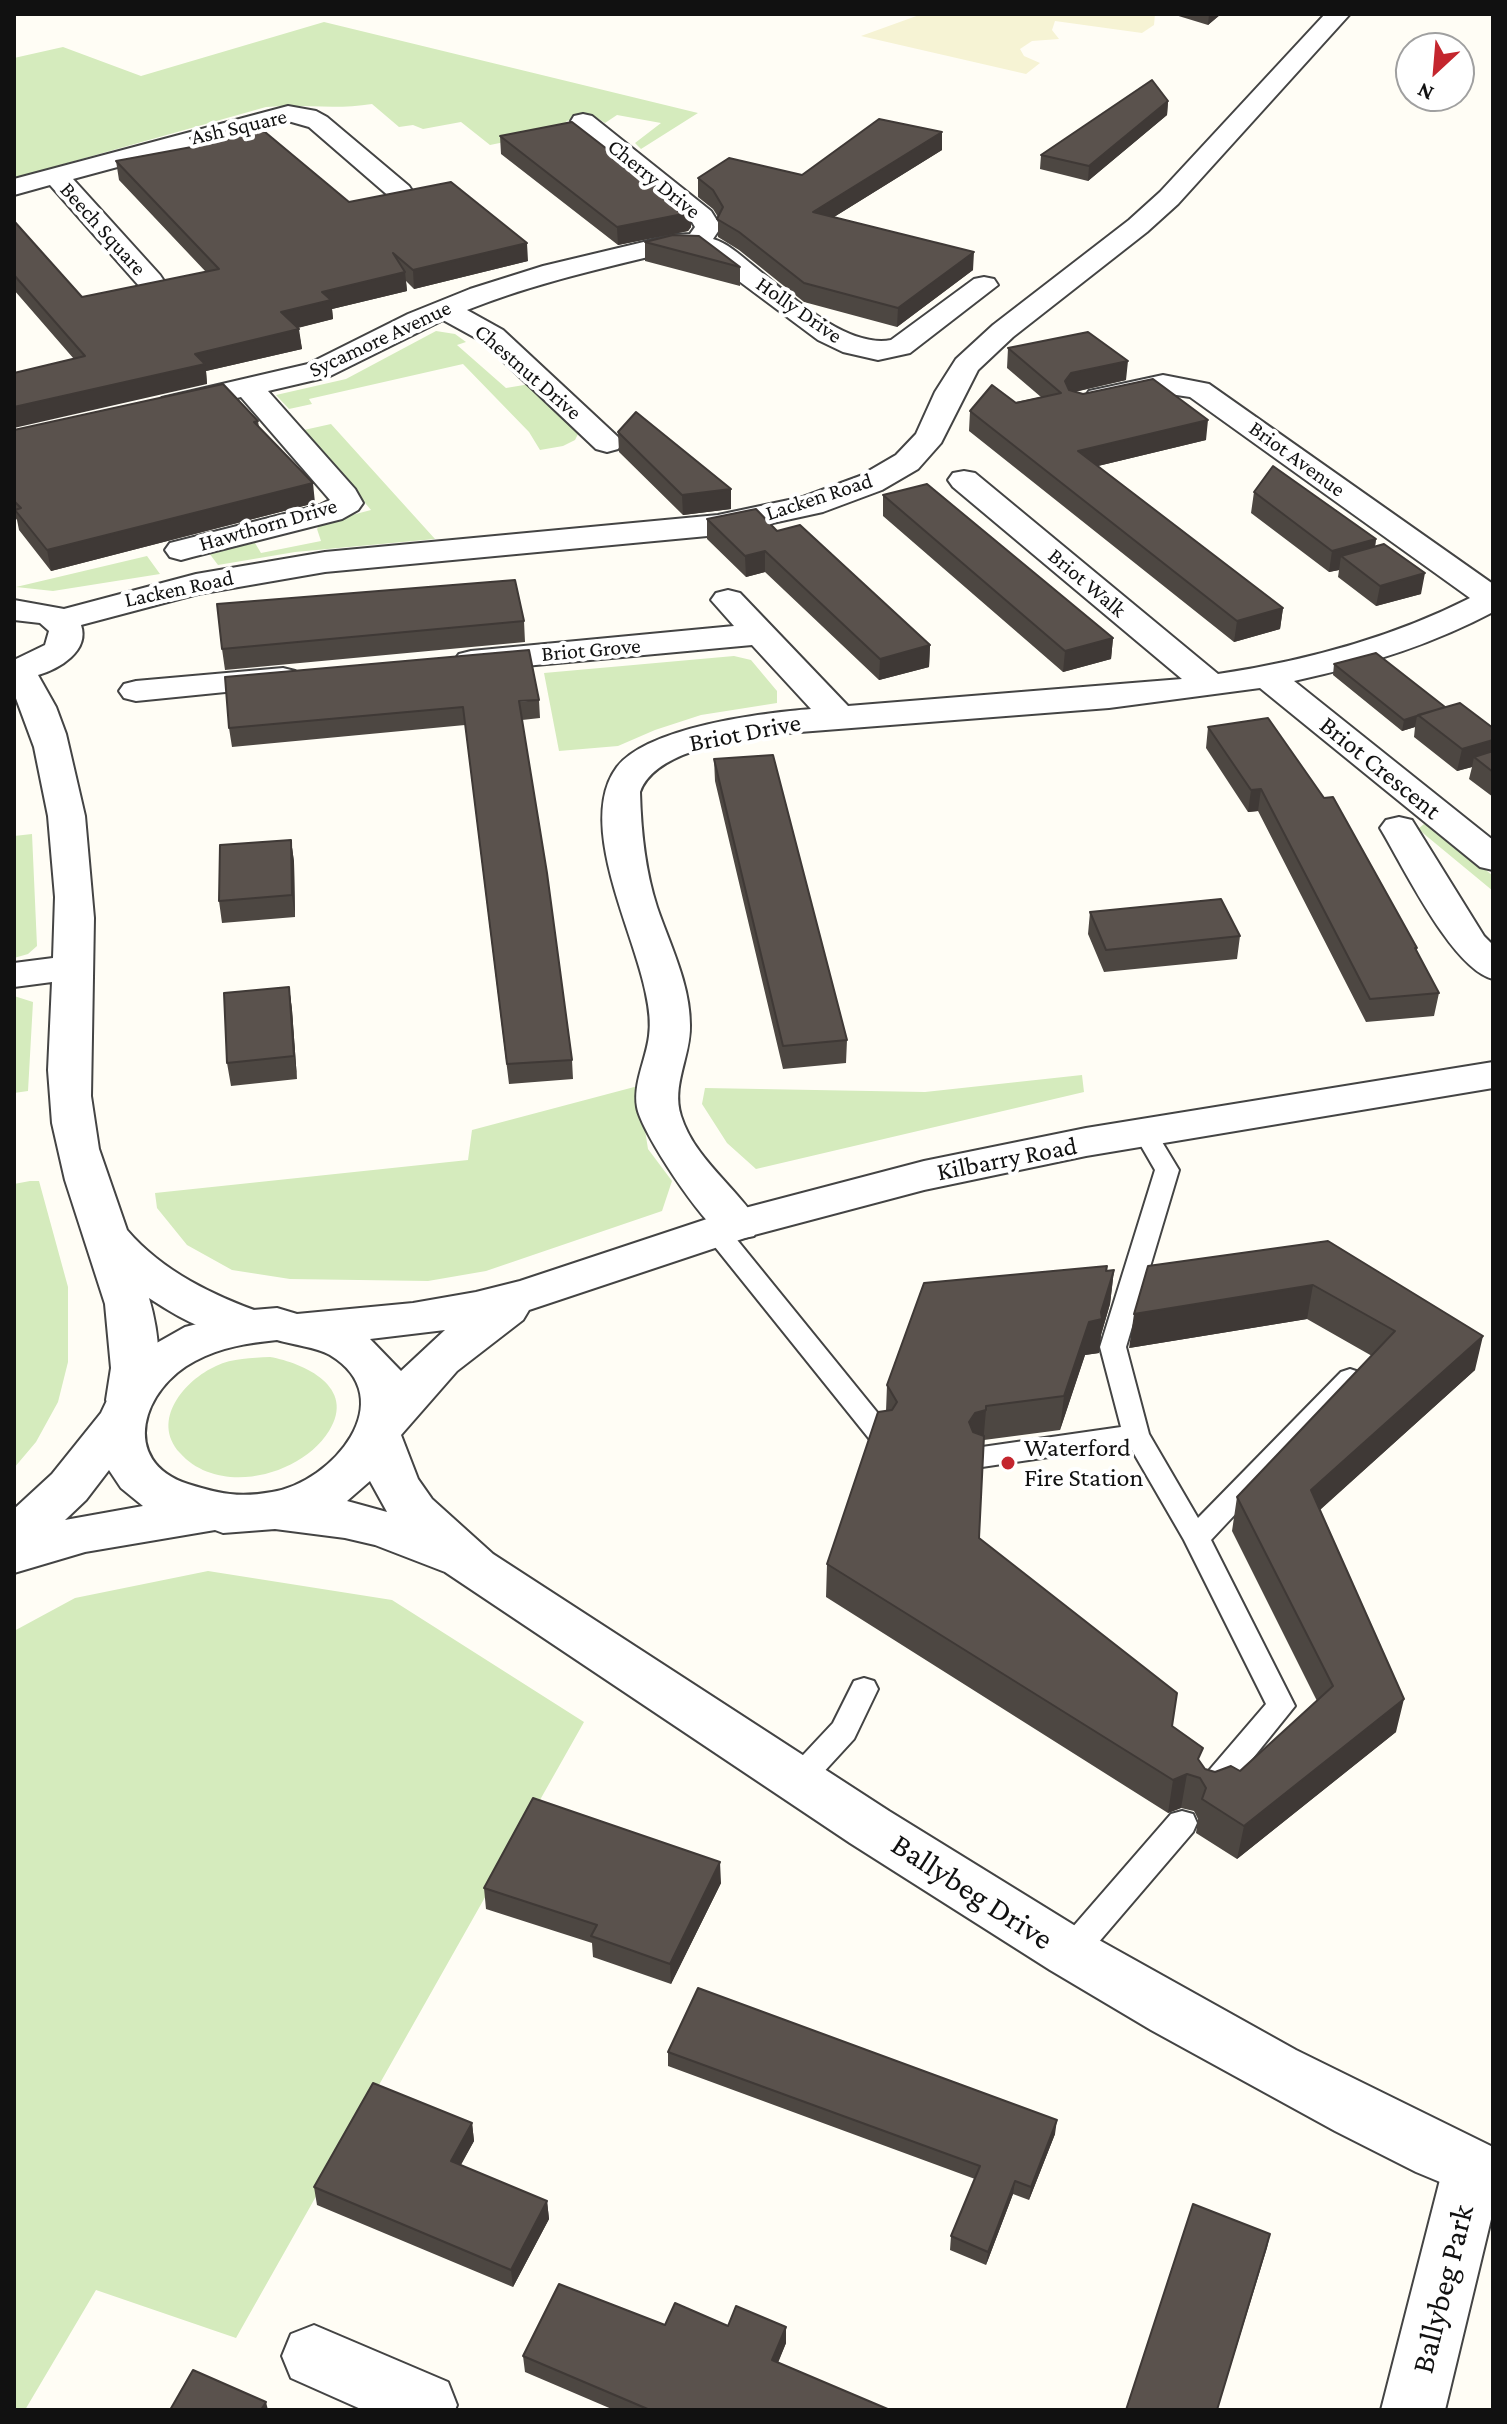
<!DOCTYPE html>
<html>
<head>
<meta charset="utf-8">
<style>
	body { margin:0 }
	#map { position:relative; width:1507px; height:2424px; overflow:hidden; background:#fffdf5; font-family:"Crimson Pro",serif }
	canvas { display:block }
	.frame { position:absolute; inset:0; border:16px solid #111; pointer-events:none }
	.north { position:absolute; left:1395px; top:32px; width:80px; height:80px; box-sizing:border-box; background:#fff; border:2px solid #a0a0a0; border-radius:50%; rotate:206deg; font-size:22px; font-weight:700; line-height:32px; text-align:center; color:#111 }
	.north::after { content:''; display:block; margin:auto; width:28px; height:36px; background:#c4262e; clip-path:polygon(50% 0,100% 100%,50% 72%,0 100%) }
</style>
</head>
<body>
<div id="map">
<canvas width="1507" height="2424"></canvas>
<div class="frame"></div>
<div class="north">N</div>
</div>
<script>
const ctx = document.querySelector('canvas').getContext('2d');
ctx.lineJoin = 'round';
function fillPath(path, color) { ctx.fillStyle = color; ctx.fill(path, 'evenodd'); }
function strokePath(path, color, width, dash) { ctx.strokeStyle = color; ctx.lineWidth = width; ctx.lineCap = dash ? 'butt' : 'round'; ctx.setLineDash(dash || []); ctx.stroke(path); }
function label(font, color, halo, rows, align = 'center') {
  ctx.font = font + ' "Crimson Pro",serif'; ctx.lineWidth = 8; ctx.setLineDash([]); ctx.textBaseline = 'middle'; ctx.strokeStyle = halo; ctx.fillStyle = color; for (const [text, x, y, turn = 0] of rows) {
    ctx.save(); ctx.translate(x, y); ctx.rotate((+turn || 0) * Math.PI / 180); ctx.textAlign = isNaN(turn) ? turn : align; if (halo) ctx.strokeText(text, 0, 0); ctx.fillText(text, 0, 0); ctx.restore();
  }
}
fillPath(new Path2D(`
	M922,14H1155L1154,25L1142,33L1055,21L1052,30L1059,39L1032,41L1020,49L1024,56L1040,63L1026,74L861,36Z`), '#f6f3d4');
fillPath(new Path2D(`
	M324,22L698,113L641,149L635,143L661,123L617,115L605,123L594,116L566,121L573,128L490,145L461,122L423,129L413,125L399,127L372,104C336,110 302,104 266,107L14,178V58L63,47L141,76Z
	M436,331L455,334L466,342L457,345L506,388L530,384L578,434L575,440L563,446L540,450L529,432L463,364L309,399L312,404L289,409L276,395L346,379Z
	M331,424L435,539L295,552L218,565L209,553L255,543L261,553L321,541L317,529L321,523L371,510L304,430Z
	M147,556L160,574L53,591L16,587Z
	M734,656L751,660L777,691V703L701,715L655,730L618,746L559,751L544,673Z
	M1424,824L1435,827L1493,876V891L1418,829Z
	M32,834L37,946L28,954L14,958V836Z
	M14,996L33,1002L28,1091L14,1093Z
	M1082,1075L1084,1092L756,1169L727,1143L702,1104L705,1088L925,1092Z
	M638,1086L648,1149L672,1181L662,1211L486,1271L428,1281L290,1279L232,1270L187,1245L157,1208L155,1193L468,1160L472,1130Z
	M30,1181H39L68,1287V1362L58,1402L36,1442L14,1468V1184Z
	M270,1357C304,1363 357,1387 329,1431C301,1476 219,1497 180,1453C150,1420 185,1380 216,1366C233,1358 251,1358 270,1357Z
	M208,1571L392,1600L584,1722L236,2338L96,2290L25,2410H14V1631L75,1598Z`), '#d5ebbd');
const service = new Path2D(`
	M1145,1124L1153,1127L1179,1170L1126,1347L1149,1434L1198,1518L1341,1372L1350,1369L1359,1372L1363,1378L1211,1540L1295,1706L1220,1799L1210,1802L1200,1799L1195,1790L1200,1781L1266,1704L1184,1540L1129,1445L982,1467L973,1464L969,1457L973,1450L982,1447L1121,1427L1100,1347L1155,1170L1133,1132L1137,1127Z
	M716,1223L725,1225L889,1427L893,1434L889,1441L880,1444L871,1441L707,1237L704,1231L707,1225Z
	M864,1678L874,1681L878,1689L854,1739L809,1788L799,1791L789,1788L784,1779L789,1770L833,1723L854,1681Z
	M1182,1811L1193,1814L1197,1823L1193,1832L1080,1964L1069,1967L1058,1964L1053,1954L1058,1944L1171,1814Z`);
const minor = new Path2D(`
	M1325,14H1350L1178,204L1147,232L1013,337L978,370L941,443L918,469L882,490L823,512L718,535L325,572L198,594L81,625C90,651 59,669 38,675L56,707L66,734L85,816L94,918L91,1096L99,1149L127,1230C163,1272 214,1296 265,1314L272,1325L265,1336C229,1347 179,1318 149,1298C159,1332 165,1380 147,1412L130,1417L113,1412L106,1400L111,1368L105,1304L65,1180L52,1123L48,1070L52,982L14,987V963L53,958L55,897L48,816L34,747L14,693V660L45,645L49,631L40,623L14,620V600L64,609L196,574L325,552L718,515L803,497L860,476L896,455L916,434L935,392L956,359L993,325L1129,220L1160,192Z
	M288,106L316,111L327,117L409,186L413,192L409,198H391L309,127L288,121L73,179L160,275L164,281L160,287L150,289L140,287L50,185L14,195V179Z
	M583,114L592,116L711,211L721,227L713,239C727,243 739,254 750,263C784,290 845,349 891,340L974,279L984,277L994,279L998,285L910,353L878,360L843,352L818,340L700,252L673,251C604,268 534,283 467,310L503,330L618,437L622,443L618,449L607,452L596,449L483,342L443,320L328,377L268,391L355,489L363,503L358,510L342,519L192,557L181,560L170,557L165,550L170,543L320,505L330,500L241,397L173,413L162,410L158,404L162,398L308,364L408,314L470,289L543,266L673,235L690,234L695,227L692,222L574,126L571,121L574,116Z
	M1163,375L1209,384L1493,584V612C1431,645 1363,666 1294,681L1493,840V870L1480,867L1260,688L1109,708L774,734C735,740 655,750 640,792C641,831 645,870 657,907C670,945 690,984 690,1025C691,1056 671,1085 681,1116C695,1160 737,1187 760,1225L754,1236C743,1238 735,1241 724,1236C703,1225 641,1132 637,1107C633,1083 646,1060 649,1036C651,1022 649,1008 646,994C635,933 575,823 617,767C648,727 762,713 811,709L752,645L471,671L459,668L454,661L459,654L471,651L734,626L711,600L716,593L728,590L740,593L848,706L1182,679L953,487L948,480L953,473L964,471L975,473L1218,674C1305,661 1391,638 1470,598L1190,397L1163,393L1100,406L1089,403L1085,397L1089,391Z
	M283,668L295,671L300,678L295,685L136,701L124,698L119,691L124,684L136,681Z
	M1399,817L1412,820L1484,936L1493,945V979C1452,969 1403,866 1380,828L1386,820Z
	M1473,2140L1493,2148V2211L1445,2410H1381L1443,2168L1452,2148Z
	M314,2325L448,2382L457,2405L455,2410H363L291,2378L282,2356L291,2334Z`);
const tertiary = new Path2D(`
	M1493,1062V1088L1086,1156L924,1190L754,1235L529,1310L523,1320L457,1371L401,1435L418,1479L432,1499L493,1554L889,1811L1090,1935L1296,2050L1493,2147V2204L1416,2172L1335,2131L1151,2030L1050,1970L850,1843L445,1572L375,1545L345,1538L275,1529L223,1533L215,1530L85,1552L14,1573V1509L52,1474L101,1413L121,1371L139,1353L185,1327L253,1310L277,1308L297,1314L413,1303L476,1292L520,1281L722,1214L924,1161L1086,1128ZM445,1330L401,1371L370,1339ZM277,1340C293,1345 316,1347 330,1355C403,1399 332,1483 272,1492C239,1498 220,1494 188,1484C118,1461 143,1388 195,1361C221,1347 248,1343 277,1340ZM109,1470L121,1488L143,1506L65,1520L86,1500ZM370,1481L386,1510L387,1512L347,1501Z`);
strokePath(service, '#444', 4);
strokePath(minor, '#444', 4);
strokePath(tertiary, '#444', 4);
fillPath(service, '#fff');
fillPath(minor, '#fff');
fillPath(tertiary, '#fff');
fillPath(new Path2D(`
	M1172,14H1221L1208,25Z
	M1168,101L1167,115L1088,181L1040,169L1041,155Z
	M942,132V150L834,217L973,270L897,327L804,302L739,250L718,237V217L713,209L698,197V178L802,175Z
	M500,136L669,197L691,227L688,231L618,245L501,154Z
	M190,138L349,202L528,261L414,289L406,281L407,291L332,309L333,319L298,328L302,349L206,371L207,384L74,359L14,290V221L82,297L206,272L119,180L116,161L191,147Z
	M645,242L740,267V286L645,261Z
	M1008,348L1126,380L1075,392L1206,440L1098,466L1283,608L1280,629L1234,642L969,431L970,411L1041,397L1007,368Z
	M258,421L259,427L315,503L51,571L19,530L17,520L14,516V430Z
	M618,432L731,509L683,515L619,452Z
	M1254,492L1376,539L1375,547L1421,594L1376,606L1338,577L1339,570L1329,572L1251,513Z
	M883,495L1113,638L1111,659L1063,672L883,516Z
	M707,519L777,531L930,645L929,667L879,680L765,572L746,577L707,539Z
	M524,621L525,642L225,670L222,649Z
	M1334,664L1445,707L1493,728V797L1469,779L1472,767L1457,771L1414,737L1415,727L1402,731L1333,675Z
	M539,700L540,718L522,720L572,1060L573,1079L509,1084L465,725L232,747L229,728Z
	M1208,727L1417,948V951L1439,993L1434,1016L1366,1022L1258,811L1248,812L1206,748Z
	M714,759L847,1040L846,1063L783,1069L715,781Z
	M291,840L294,862L295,917L222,923L219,901Z
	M1090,912L1240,936L1237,959L1104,972L1088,934Z
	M289,987L292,1010L297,1079L231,1086L227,1063Z
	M1328,1241L1475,1370L1320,1510L1396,1732L1237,1859L1196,1833L1198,1819L1194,1811L1181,1808L1168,1813L826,1597L827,1564L886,1411L887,1385L1107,1271L1114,1270L1110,1304L1101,1335L1099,1353L1085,1355L1060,1430L984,1440L979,1538L1172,1727L1205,1769L1215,1772L1240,1771L1317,1701L1232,1531L1237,1497L1372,1356L1307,1319L1129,1348Z
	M721,1883L671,1984L593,1957L592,1943L486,1909L484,1888Z
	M668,2052L1055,2134L1029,2200L1013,2194L986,2265L950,2250L951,2236L975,2179L668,2066Z
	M472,2123L474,2141L461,2165L547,2201L549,2219L513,2287L317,2205L314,2187Z
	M665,2325L728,2326L786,2343L778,2363L890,2410H614L525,2372L523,2356Z`), '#4d4742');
fillPath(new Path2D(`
	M1209,14H1221L1208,25Z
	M1168,101L1167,115L1088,181L1089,166Z
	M942,132V150L813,230V212Z
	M691,208V227L688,231L618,245L617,227Z
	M527,243L528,261L414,289L413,270Z
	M974,252L973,270L897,327L898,308Z
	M405,272L407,291L332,309L333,319L284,331L281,312L322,292Z
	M299,329L302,349L206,371L207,384L14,428V407L195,354Z
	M1128,361L1126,380L1069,393L1065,381L1071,373Z
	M1208,420L1206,440L1077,471L1078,451Z
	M313,483L315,503L51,571L47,550Z
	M731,489V509L683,515L682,495Z
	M1376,539L1373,560L1341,556L1339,570L1329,572L1332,551Z
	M765,551V572L746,577L745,556Z
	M1425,573L1421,594L1376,606L1380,586Z
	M1283,608L1280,629L1234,642L1237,621Z
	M1113,638L1111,659L1063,672L1065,651Z
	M930,645L929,667L879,680L880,659Z
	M1417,716L1415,727L1402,731L1404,720Z
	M1493,740V760L1474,757L1472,767L1457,771L1462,749Z
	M1261,789L1258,811L1248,812L1251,790Z
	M291,840L294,862L295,917L292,895Z
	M289,987L292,1010L297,1079L294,1056Z
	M1114,1270L1110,1304L1101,1335L1099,1353L1085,1355L1060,1430L1064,1396L1089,1322L1101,1312Z
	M1313,1285L1307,1319L1129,1348L1134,1314Z
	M1483,1336L1475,1370L1304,1524L1311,1490Z
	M986,1410L983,1444L966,1456L969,1422L975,1413Z
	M1404,1699L1396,1732L1237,1859L1244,1826Z
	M1187,1774L1181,1808L1168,1813L1173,1780Z
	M720,1862L721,1883L671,1984L670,1964Z
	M1057,2120L1055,2134L1029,2200L1031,2187Z
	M472,2123L474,2141L453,2178L451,2161Z
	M1015,2181L1013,2194L986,2265L988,2252Z
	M547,2201L549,2219L513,2287L511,2270Z
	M1270,2234L1267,2248L1217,2410L1223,2387Z
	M786,2327V2343L772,2376V2360Z
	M266,2402L268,2410H261Z`), '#3f3936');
const building = new Path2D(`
	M1152,80L1168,101L1089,166L1041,155Z
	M879,119L942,132L813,212L974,252L898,308L804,283L739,232L717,219L723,207L713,190L698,178L729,158L802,175Z
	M572,122L669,197L674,193L691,208L688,213L617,227L500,136Z
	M251,127H259L349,202L451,182L527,243L413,270L393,253L405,272L322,292L331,300L281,312L299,329L195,354L205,364L14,407V373L85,356L14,275V221L82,297L219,269L116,161L197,146L190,138Z
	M673,235L699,236L740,267L645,242Z
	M1088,332L1128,361L1071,373L1065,381L1069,390L1083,394L1153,379L1208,420L1078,451L1283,608L1237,621L970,411L992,385L1016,403L1061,393L1008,348Z
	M223,384L258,421L254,422L313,483L47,550L15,510L21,508L14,501V430Z
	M636,412L731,489L682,495L618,432Z
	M1273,466L1376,539L1332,551L1254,492Z
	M927,484L1113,638L1065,651L883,495Z
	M756,509L777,531L800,525L930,645L880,659L765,551L745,556L707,519Z
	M1384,544L1425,573L1380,586L1341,556Z
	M515,580L524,621L222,649L217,604Z
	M529,650L539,700L519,701L547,873L572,1060L507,1064L463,707L229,728L225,677Z
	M1376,653L1445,707L1404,720L1334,664Z
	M1460,703L1493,728V740L1462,749L1418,715Z
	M1268,718L1324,798L1333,797L1417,948H1415L1439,993L1370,999L1261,789L1251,790L1208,727Z
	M1493,751V772L1474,757Z
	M773,755L847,1040L783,1046L714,759Z
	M291,840L292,895L219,901L220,845Z
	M1221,899L1240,936L1106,950L1090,912Z
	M289,987L294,1056L227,1063L224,993Z
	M1328,1241L1483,1336L1311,1490L1404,1699L1244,1826L1202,1799L1206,1788L1200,1778L1187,1774L1173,1780L827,1564L878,1412L892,1410L897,1402L887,1385L924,1283L1107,1266L1106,1271L1114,1270L1101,1312L1102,1319L1089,1322L1064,1396L986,1406V1410L975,1413L969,1422L973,1432L984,1436L979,1538L1177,1693L1172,1726L1203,1748L1198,1759L1205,1769L1215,1772L1231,1766L1240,1771L1333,1686L1237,1497L1395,1331L1313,1285L1134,1314L1148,1266Z
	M533,1798L720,1862L670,1964L591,1936L597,1925L484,1888Z
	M698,1988L1057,2120L1031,2187L1015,2181L988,2252L951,2236L980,2166L668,2052Z
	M373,2083L472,2123L451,2161L547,2201L511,2270L314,2187Z
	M1193,2204L1270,2234L1217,2410H1126Z
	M559,2284L665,2325L675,2303L728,2326L736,2306L786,2327L772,2360L890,2410H650L523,2356Z
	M193,2370L266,2402L261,2410H170Z`);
fillPath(building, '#5a524d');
strokePath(building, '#3f3936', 2);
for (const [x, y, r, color] of [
	[1008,1463,8,"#c4262e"]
]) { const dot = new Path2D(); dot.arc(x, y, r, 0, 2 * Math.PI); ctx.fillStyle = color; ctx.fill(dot); strokePath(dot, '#fff', 3); }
label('22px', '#111', '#fff', [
	["Ash Square",239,127,-13],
	["Cherry Drive",654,179,39],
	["Beech Square",103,229,48],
	["Holly Drive",799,310,35],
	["Sycamore Avenue",380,339,-25],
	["Chestnut Drive",528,372,41],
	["Briot Avenue",1297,459,36],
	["Lacken Road",819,497,-18],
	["Hawthorn Drive",268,525,-16],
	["Briot Walk",1087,583,40],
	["Lacken Road",179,589,-12],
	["Briot Grove",591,650,-5]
]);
label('26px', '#111', '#fff', [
	["Briot Drive",745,733,-11],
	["Briot Crescent",1380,768,39],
	["Kilbarry Road",1007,1159,-11]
]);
label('26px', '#111', '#fff', [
	["Waterford",1024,1448],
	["Fire Station",1024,1478]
], 'left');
label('32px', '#111', '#fff', [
	["Ballybeg Drive",972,1892,33],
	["Ballybeg Park",1443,2289,-76]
]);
</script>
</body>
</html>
